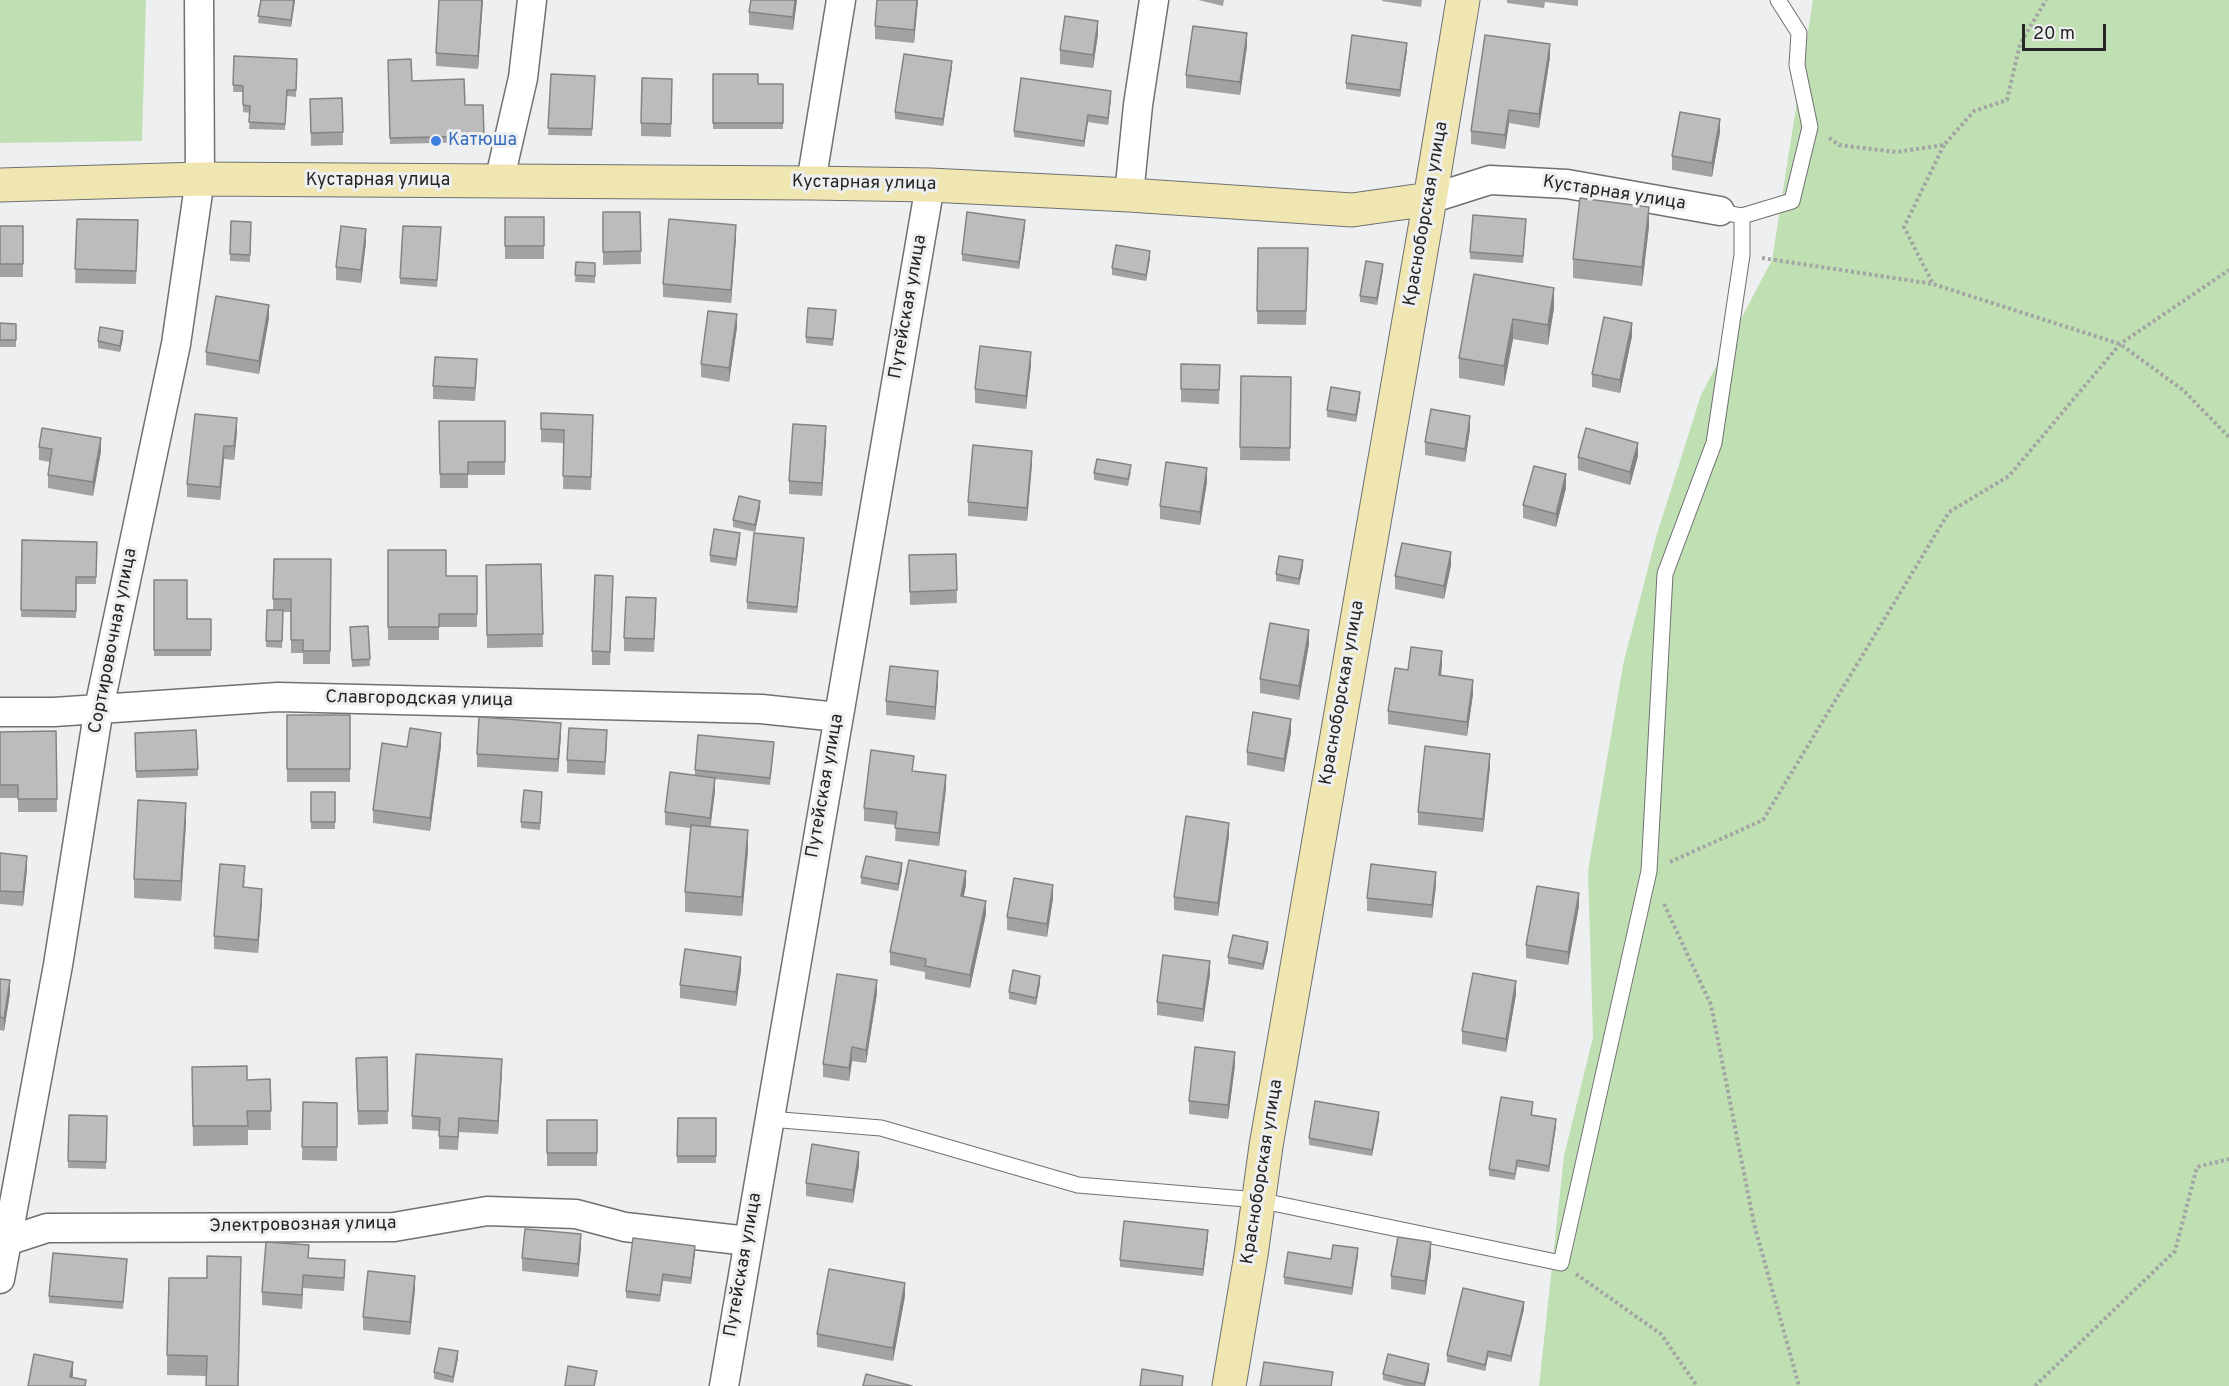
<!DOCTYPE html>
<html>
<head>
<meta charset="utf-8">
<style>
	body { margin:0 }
	#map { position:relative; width:2229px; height:1386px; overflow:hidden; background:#eeeff0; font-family:Overpass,sans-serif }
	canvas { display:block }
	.scale { position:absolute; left:2022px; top:24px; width:84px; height:27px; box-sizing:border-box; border:3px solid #252525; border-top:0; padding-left:8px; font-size:18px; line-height:21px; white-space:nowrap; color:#252525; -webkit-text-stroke:4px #eeeff0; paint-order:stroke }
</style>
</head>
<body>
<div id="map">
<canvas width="2229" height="1386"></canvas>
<div class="scale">20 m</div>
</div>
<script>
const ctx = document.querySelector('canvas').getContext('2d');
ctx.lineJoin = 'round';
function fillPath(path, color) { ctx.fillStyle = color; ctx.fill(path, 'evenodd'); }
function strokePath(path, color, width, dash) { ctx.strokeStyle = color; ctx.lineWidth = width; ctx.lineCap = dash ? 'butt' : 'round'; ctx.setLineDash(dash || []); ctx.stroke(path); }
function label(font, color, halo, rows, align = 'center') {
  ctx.font = font + ' Overpass,sans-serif'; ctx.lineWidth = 6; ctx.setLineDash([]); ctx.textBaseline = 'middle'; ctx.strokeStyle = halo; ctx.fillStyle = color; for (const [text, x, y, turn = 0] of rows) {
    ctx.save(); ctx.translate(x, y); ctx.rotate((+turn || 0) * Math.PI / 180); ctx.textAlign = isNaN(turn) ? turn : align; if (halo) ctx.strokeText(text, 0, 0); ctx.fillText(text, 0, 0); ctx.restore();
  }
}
fillPath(new Path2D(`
	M0,0H146L142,141L0,143Z
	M1813,0H2229V1386H1539L1564,1156L1593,1037L1588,871L1623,665L1656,537L1701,395L1772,260Z`), '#c0e0b3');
const lane = new Path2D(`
	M1732,214L1742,216L1792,201L1810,127L1797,65L1799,33L1778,0
	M769,1119L881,1128L1078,1185L1258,1200L1561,1263L1649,871L1665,574L1714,443L1742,255V216`);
const street = new Path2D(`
	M499,182L523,78L532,0
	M811,183L841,0
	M1129,195L1138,105L1154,0
	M1430,199L1490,180L1567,184L1720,211
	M0,712H54L278,697L761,709L838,717
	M0,1241H7L47,1228L394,1227L487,1211L576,1214L625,1227L748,1241
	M0,1279L58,965L99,708L176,344L200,179L199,0
	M724,1386L930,185`);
const secondary = new Path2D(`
	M0,185L200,179L811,183L930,185L1129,195L1352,210L1430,199
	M1229,1386L1251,1255L1266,1146L1430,199L1463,0`);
strokePath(lane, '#6f7071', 17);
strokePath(street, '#6f7071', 31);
strokePath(secondary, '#6f7071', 35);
strokePath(new Path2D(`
	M1829,138L1839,145L1896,152L1944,145L1974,111L2007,100L2020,44L2046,0
	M1944,145L1904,227L1933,284L2120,344L2183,390L2229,437
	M1762,258L1933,284
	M1670,862L1763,820L1949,512L2009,476L2120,344L2229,270
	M1664,904L1711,1005L1754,1224L1799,1386
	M1576,1274L1661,1334L1697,1386
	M2035,1386L2175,1251L2197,1167L2229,1159`), '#a3a4a4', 4, [3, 3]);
strokePath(lane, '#fff', 15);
strokePath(street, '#fff', 28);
strokePath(secondary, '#f0e6b2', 33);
fillPath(new Path2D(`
	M261,0H295L291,27L258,23Z
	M483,0L478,69L436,66V53Z
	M797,0L793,30L749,25V12Z
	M918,0L914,43L875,39V26Z
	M1198,0H1224L1223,6Z
	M1382,0H1422L1421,7L1382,1Z
	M1507,0H1578V6L1545,2L1544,8L1507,3Z
	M1098,34L1093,68L1060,64V50Z
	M1247,46L1240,95L1186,88V75Z
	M1407,50L1400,97L1346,89V83Z
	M234,56L297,59L296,97L287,96L285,130L249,129L250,113L243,112V92H233Z
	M1550,57L1539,128L1509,123L1505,149L1471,144V131Z
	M388,60L412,81L465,105H483L484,142L390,144Z
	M952,67L943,126L895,119V112Z
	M551,74L595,76L592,136L548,135Z
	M713,74L758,84H783V129H713Z
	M672,93L671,137L641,136V123Z
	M342,98L343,145L311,146L310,99Z
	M1111,98L1108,125L1088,122L1084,147L1014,137V131Z
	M1720,132L1712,177L1672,170V156Z
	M603,212H640L641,264L603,265Z
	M505,217H544V259H505Z
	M77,219L138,220L136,284L75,283Z
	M231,221L251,222L250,262L230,261Z
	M0,226H23V277H0Z
	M1526,226L1523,263L1470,259V252Z
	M1649,226L1642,286L1573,278V259Z
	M441,227L437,287L400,284V278Z
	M1025,227L1019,269L962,261V254Z
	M736,238L731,303L663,297V284Z
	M366,242L361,283L336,280V267Z
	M1258,248H1308L1306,325L1257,324Z
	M1150,258L1146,281L1112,275V268Z
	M576,262L595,263V283L575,282Z
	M1383,270L1377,305L1360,302V296Z
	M1474,274L1554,308L1548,345L1513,339L1504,386L1459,378V358Z
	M836,317L833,346L806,343V337Z
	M269,318L259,374L206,365V352Z
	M0,323L16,324V347H0Z
	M737,327L729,382L701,377V364Z
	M1632,336L1620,393L1592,387V374Z
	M123,338L120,352L98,348V341Z
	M1181,364L1220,365L1219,404L1181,402Z
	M1031,365L1026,409L975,403V389Z
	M477,372L475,401L433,399V386Z
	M1241,376L1291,377L1290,461L1240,460Z
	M1360,398L1356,422L1327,417V410Z
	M541,413L593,428L591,490L563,489L564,443L541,442Z
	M439,421H505V475H468V488H440Z
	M1470,429L1465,462L1425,455V442Z
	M237,432L234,460L224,459L220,500L187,497V484Z
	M826,439L822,496L789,494V481Z
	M39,447L101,451L93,496L48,488V475L50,462L39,460Z
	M1638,456L1630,485L1578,470V457Z
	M1032,464L1027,521L968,516V502Z
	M1131,472L1128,486L1094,480V473Z
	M1207,482L1200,525L1160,519V506Z
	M1566,488L1556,527L1523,518V505Z
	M760,508L755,532L733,527V520Z
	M740,539L736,566L710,562V555Z
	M22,540L97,542L96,584H76V618L21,617Z
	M804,545L797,613L747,609V602Z
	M388,550L446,576H477V627H439V640H388Z
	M956,554L957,603L910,605L909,555Z
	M274,559H331L330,664H303V653H291V612H283L282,648L266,647L267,610H273Z
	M541,564L543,647L487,648L486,565Z
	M1451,565L1444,599L1395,589V576Z
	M1303,567L1299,585L1276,581V574Z
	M154,580L187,619H211V656H154Z
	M613,589L610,665H592V651Z
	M656,611L654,652L624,651V638Z
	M368,626L370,666L352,667L350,627Z
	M1309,644L1299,700L1260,693V679Z
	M1442,665L1441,675L1473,694L1467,736L1388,724V711L1408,670Z
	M938,684L935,720L886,715V701Z
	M287,715H350V782H287Z
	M196,730L198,776L136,778L135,733Z
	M56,731L57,812H18V798H0V732Z
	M1291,732L1284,772L1247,765V752Z
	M561,736L558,772L477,767V754Z
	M607,743L605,775L567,773V760Z
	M441,746L430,831L373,823V810L407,747Z
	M774,749L770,785L715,779V791L710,827L748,850L742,916L685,912V892L690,828L665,825V812L695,775V770Z
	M1490,767L1483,832L1418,825V812Z
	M914,771L946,788L939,846L895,841L896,825L864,821V808Z
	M311,792H335V829H311Z
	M542,798L540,830L521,828V822Z
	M186,822L181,901L134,898V879Z
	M1229,836L1218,916L1174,910V897Z
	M0,853L27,869L23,906L0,904Z
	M902,870L898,891L861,884V877Z
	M245,879L244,887L262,902L258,953L214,949V936Z
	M966,885L964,896L986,914L970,988L925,979V972L890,965V952Z
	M1436,885L1432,918L1367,911V898Z
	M1053,898L1047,937L1007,930V917Z
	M1579,906L1568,965L1526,958V945Z
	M1268,949L1263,970L1228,964V957Z
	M741,970L736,1006L680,998V985Z
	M1210,974L1203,1022L1157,1015V1002Z
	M0,979L10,993L4,1031L0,1030Z
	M1040,983L1036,1005L1009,999V992Z
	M877,993L866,1063L852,1061L849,1081L823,1077V1064Z
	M1516,994L1506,1052L1462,1044V1031Z
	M387,1057L388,1124L358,1125L356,1071Z
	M1235,1065L1228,1119L1189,1114V1101Z
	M192,1067L247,1080L270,1079L271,1130H248V1145L193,1146Z
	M502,1072L498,1134L459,1132L458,1150L439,1149V1131L412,1129V1116Z
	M303,1102L337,1103V1161L302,1160Z
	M1533,1109L1532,1115L1556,1126L1549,1172L1517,1167L1515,1180L1489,1176V1169Z
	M107,1116L106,1169L68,1168V1161Z
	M678,1118H716V1163H677Z
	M1379,1119L1372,1156L1309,1145V1138Z
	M547,1120H597V1166H547Z
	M859,1165L853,1203L806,1196V1183Z
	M1208,1237L1203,1276L1120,1267V1260Z
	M581,1247L578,1277L522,1271V1258Z
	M695,1253L691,1284L663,1281L660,1302L626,1298V1291Z
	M1358,1255L1352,1295L1284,1284V1277L1331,1259Z
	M1431,1255L1425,1295L1391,1289V1276Z
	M309,1258L345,1274L344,1291L303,1288L302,1309L262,1305V1292Z
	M127,1266L123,1309L49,1303V1296Z
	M241,1276L206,1376L167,1375V1355L207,1278Z
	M415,1289L410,1335L363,1330V1317Z
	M905,1296L893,1361L817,1347V1334Z
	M1524,1309L1511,1362L1488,1357L1485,1371L1447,1362V1355Z
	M458,1358L453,1383L434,1379V1372Z
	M1429,1370L1425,1386H1406L1383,1380V1374Z`), '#a2a2a3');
fillPath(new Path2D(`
	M294,0H295L291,27V20Z
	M482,0H483L478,69V56Z
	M795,0H797L793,30V17Z
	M917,0H918L914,43V30Z
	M1098,21V34L1093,68V55Z
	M1247,33V46L1240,95V82Z
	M1407,43V50L1400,97V90Z
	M1550,44V57L1539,128V114Z
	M952,61V67L943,126V119Z
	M1111,91V98L1108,125V118Z
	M1509,110V123L1505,149V135Z
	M1088,115V122L1084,147V141Z
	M1720,119V132L1712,177V163Z
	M1649,207V226L1642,286V267Z
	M1025,220V227L1019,269V262Z
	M736,225V238L731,303V290Z
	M366,229V242L361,283V270Z
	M1150,251V258L1146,281V275Z
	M1383,264V270L1377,305V298Z
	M1554,288V308L1548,345V325Z
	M269,305V318L259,374V361Z
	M737,314V327L729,382V368Z
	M1513,319V339L1504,386V366Z
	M1632,323V336L1620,393V380Z
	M123,331V338L120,352V346Z
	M1031,352V365L1026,409V396Z
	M1360,392V398L1356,422V415Z
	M1470,416V429L1465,462V449Z
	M237,418V432L234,460V446Z
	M826,426V439L822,496V483Z
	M101,438V451L93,496V482Z
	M1638,443V456L1630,485V472Z
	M224,446V459L220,500V487Z
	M1032,451V464L1027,521V508Z
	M1207,468V482L1200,525V512Z
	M1566,474V488L1556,527V514Z
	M760,501V508L755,532V525Z
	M740,533V539L736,566V559Z
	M804,538V545L797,613V607Z
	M1451,552V565L1444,599V586Z
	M1303,560V567L1299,585V579Z
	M1309,630V644L1299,700V686Z
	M1442,651V665L1439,688V675Z
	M938,671V684L935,720V707Z
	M1473,680V694L1467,736V722Z
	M1291,719V732L1284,772V759Z
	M561,723V736L558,772V759Z
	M441,733V746L430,831V818Z
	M1490,754V767L1483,832V819Z
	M946,775V788L939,846V833Z
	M715,778V791L710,831V818Z
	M186,803V822L181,901V881Z
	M1229,823V836L1218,916V903Z
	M748,830V850L742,916V897Z
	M27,856V869L23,906V892Z
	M902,863V870L898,891V884Z
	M966,871V885L961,909V896Z
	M1436,872V885L1432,918V905Z
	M1053,885V898L1047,937V924Z
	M262,889V902L258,953V940Z
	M1579,893V906L1568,965V952Z
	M986,901V914L970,988V975Z
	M1268,942V949L1263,970V964Z
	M741,957V970L736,1006V992Z
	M1210,961V974L1203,1022V1009Z
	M1040,976V983L1036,1005V998Z
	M10,980V993L4,1031V1018Z
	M877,980V993L866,1063V1050Z
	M1516,981V994L1506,1052V1039Z
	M852,1047V1061L849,1081V1068Z
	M1235,1052V1065L1228,1119V1105Z
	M502,1059V1072L498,1134V1121Z
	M1379,1112V1119L1372,1156V1150Z
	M1556,1119V1126L1549,1172V1166Z
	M859,1152V1165L853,1203V1190Z
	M1208,1230V1237L1203,1276V1269Z
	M581,1234V1247L578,1277V1264Z
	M1431,1242V1255L1425,1295V1281Z
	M695,1246V1253L691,1284V1278Z
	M1358,1248V1255L1352,1295V1288Z
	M303,1275V1288L302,1309V1295Z
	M415,1276V1289L410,1335V1322Z
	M905,1283V1296L893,1361V1348Z
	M1524,1302V1309L1511,1362V1356Z
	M458,1351V1358L453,1383V1377Z
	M1488,1351V1357L1485,1371V1365Z
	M73,1362V1375L70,1386V1377Z
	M1429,1364V1370L1425,1386H1424Z`), '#848484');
const building = new Path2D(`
	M261,0H294L291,20L258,16Z
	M439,0H482L478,56L436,53Z
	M751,0H795L793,17L749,12Z
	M877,0H917L914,30L875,26Z
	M1065,16L1098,21L1093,55L1060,50Z
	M1193,26L1247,33L1240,82L1186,75Z
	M1352,35L1407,43L1400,90L1346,83Z
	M1485,35L1550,44L1539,114L1509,110L1505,135L1471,131Z
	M904,54L952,61L943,119L895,112Z
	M234,56L297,59L296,90H287L285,124L249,122L250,106L243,105V86L233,85Z
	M411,59L412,81L464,79L465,105H483L484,136L390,138L388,60Z
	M551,74L595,76L592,129L548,128Z
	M713,74H758V84H783V123H713Z
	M642,78L672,79L671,124L641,123Z
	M1021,78L1111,91L1108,118L1088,115L1084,141L1014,131Z
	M342,98L343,132L311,133L310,99Z
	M1680,112L1720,119L1712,163L1672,156Z
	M1580,198L1649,207L1642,267L1573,259Z
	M603,212H640L641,251L603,252Z
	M967,212L1025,220L1019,262L962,254Z
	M1473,215L1526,219L1523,256L1470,252Z
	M505,217H544V246H505Z
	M77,219L138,220L136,271L75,269Z
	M669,219L736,225L731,290L663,284Z
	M231,221L251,222L250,255L230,254Z
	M0,226H23V264H0Z
	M341,226L366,229L361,270L336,267Z
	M403,226L441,227L437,280L400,278Z
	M1116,245L1150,251L1146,275L1112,268Z
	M1258,248H1308L1306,311H1257Z
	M1366,261L1383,264L1377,298L1360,296Z
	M576,262L595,263V276L575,275Z
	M1474,274L1554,288L1548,325L1513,319L1504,366L1459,358Z
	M216,296L269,305L259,361L206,352Z
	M808,308L836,310L833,339L806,337Z
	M708,311L737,314L729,368L701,364Z
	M1604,317L1632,323L1620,380L1592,374Z
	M0,323L16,324V340H0Z
	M100,327L123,331L120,346L98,341Z
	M980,346L1031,352L1026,396L975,389Z
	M435,357L477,359L475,388L433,386Z
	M1181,364L1220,365L1219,390L1181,389Z
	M1241,376L1291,377L1290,448L1240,447Z
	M1331,387L1360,392L1356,415L1327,410Z
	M1431,409L1470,416L1465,449L1425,442Z
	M541,413L593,415L591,477L563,476L564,430L541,429Z
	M195,414L237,418L234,446H224L220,487L187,484Z
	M439,421H505V462H468V474H440Z
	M793,424L826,426L822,483L789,481Z
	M42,428L101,438L93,482L48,475L52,449L39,447Z
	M1586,428L1638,443L1630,472L1578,457Z
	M973,445L1032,451L1027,508L968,502Z
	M1097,459L1131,465L1128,479L1094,473Z
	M1166,462L1207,468L1200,512L1160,506Z
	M1534,466L1566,474L1556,514L1523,505Z
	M739,496L760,501L755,525L733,520Z
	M714,529L740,533L736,559L710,555Z
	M754,533L804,538L797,607L747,602Z
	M22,540L97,542L96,577H76V611L21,610Z
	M1402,543L1451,552L1444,586L1395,576Z
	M388,550H446V576H477V614H439V627H388Z
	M956,554L957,590L910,592L909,555Z
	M1279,556L1303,560L1299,579L1276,574Z
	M274,559H331L330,651H303V640H291V599H273Z
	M541,564L543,634L487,635L486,565Z
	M595,575L613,576L610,652L592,651Z
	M154,580H187V619H211V650H154Z
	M626,597L656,598L654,639L624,638Z
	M267,610H283L282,641H266Z
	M1270,623L1309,630L1299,686L1260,679Z
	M368,626L370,659L352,660L350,627Z
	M1411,647L1442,651L1439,675L1473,680L1467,722L1388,711L1395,668L1408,670Z
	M890,666L938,671L935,707L886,701Z
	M1253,712L1291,719L1284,759L1247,752Z
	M287,715H350V769H287Z
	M479,717L561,723L558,759L477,754Z
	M410,728L441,733L430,818L373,810L382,743L407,747Z
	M569,728L607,730L605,762L567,760Z
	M196,730L198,769L136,771L135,733Z
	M56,731L57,799H18V785H0V732Z
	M698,735L774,742L770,778L695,770Z
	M1425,746L1490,754L1483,819L1418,812Z
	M871,750L914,756L912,771L946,775L939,833L895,828L897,812L864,808Z
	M670,772L715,778L710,818L665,812Z
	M524,790L542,792L540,823L521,822Z
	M311,792H335V822H311Z
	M138,800L186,803L181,881L134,879Z
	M1186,816L1229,823L1218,903L1174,897Z
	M691,825L748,830L742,897L685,892Z
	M0,853L27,856L23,892L0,891Z
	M866,856L902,863L898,884L861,877Z
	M909,860L966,871L961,896L986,901L970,975L925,966L926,959L890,952Z
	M220,864L245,866L243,887L262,889L258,940L214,936Z
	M1371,864L1436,872L1432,905L1367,898Z
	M1014,878L1053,885L1047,924L1007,917Z
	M1537,886L1579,893L1568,952L1526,945Z
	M1233,935L1268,942L1263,964L1228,957Z
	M685,949L741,957L736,992L680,985Z
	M1163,955L1210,961L1203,1009L1157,1002Z
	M1013,970L1040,976L1036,998L1009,992Z
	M1473,973L1516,981L1506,1039L1462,1031Z
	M837,974L877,980L866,1050L852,1047L849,1068L823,1064Z
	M0,979L10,980L4,1018L0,1017Z
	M1195,1047L1235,1052L1228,1105L1189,1101Z
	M416,1054L502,1059L498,1121L459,1118L458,1137L439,1136L440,1118L412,1116Z
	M387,1057L388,1111H358L356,1058Z
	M247,1066V1080L270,1079L271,1111H247L248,1126H193L192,1067Z
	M1501,1097L1533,1102L1531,1115L1556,1119L1549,1166L1517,1160L1515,1174L1489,1169Z
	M1315,1101L1379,1112L1372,1150L1309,1138Z
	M303,1102L337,1103V1147H302Z
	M69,1115L107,1116L106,1162L68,1161Z
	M678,1118H716V1156H677Z
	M547,1120H597V1153H547Z
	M812,1144L859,1152L853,1190L806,1183Z
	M1124,1221L1208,1230L1203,1269L1120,1260Z
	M525,1229L581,1234L578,1264L522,1258Z
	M1398,1237L1431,1242L1425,1281L1391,1276Z
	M633,1238L695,1246L691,1278L663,1274L660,1295L626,1291Z
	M266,1242L309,1245L308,1258L345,1260L344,1278L303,1275L302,1295L262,1292Z
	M1333,1245L1358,1248L1352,1288L1284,1277L1288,1252L1331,1259Z
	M53,1253L127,1259L123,1302L49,1296Z
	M207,1256L241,1257L238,1386H206L207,1356L167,1355L169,1278H207Z
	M829,1269L905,1283L893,1348L817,1334Z
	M368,1271L415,1276L410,1322L363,1317Z
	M1463,1288L1524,1302L1511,1356L1488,1351L1485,1365L1447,1355Z
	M439,1348L458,1351L453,1377L434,1372Z
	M34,1354L73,1362L70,1377L86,1380L85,1386H28Z
	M1388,1354L1429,1364L1424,1384L1383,1374Z
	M1264,1362L1333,1372L1331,1386H1260Z
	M568,1366L597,1371L594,1386H565Z
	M1142,1369L1183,1376L1182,1386H1140Z
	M866,1374L912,1386H863Z`);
fillPath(building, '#bcbcbd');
strokePath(building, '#848484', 1.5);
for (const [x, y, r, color] of [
	[436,141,6,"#3f7fe0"]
]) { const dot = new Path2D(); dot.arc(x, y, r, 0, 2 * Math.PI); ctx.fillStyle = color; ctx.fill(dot); strokePath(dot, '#eeeff0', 2); }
label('18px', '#366cbe', '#eeeff0', [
	["Катюша",448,141]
], 'left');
label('18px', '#252525', '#eeeff0', [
	["Кустарная улица",378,181],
	["Кустарная улица",864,184,1],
	["Кустарная улица",1614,194,9],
	["Красноборская улица",1427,214,-80],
	["Путейская улица",909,307,-80],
	["Сортировочная улица",114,641,-79],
	["Красноборская улица",1343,693,-80],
	["Славгородская улица",419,700,1],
	["Путейская улица",826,786,-80],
	["Красноборская улица",1263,1172,-81],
	["Электровозная улица",303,1226,-1],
	["Путейская улица",744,1265,-80]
]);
</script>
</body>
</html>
